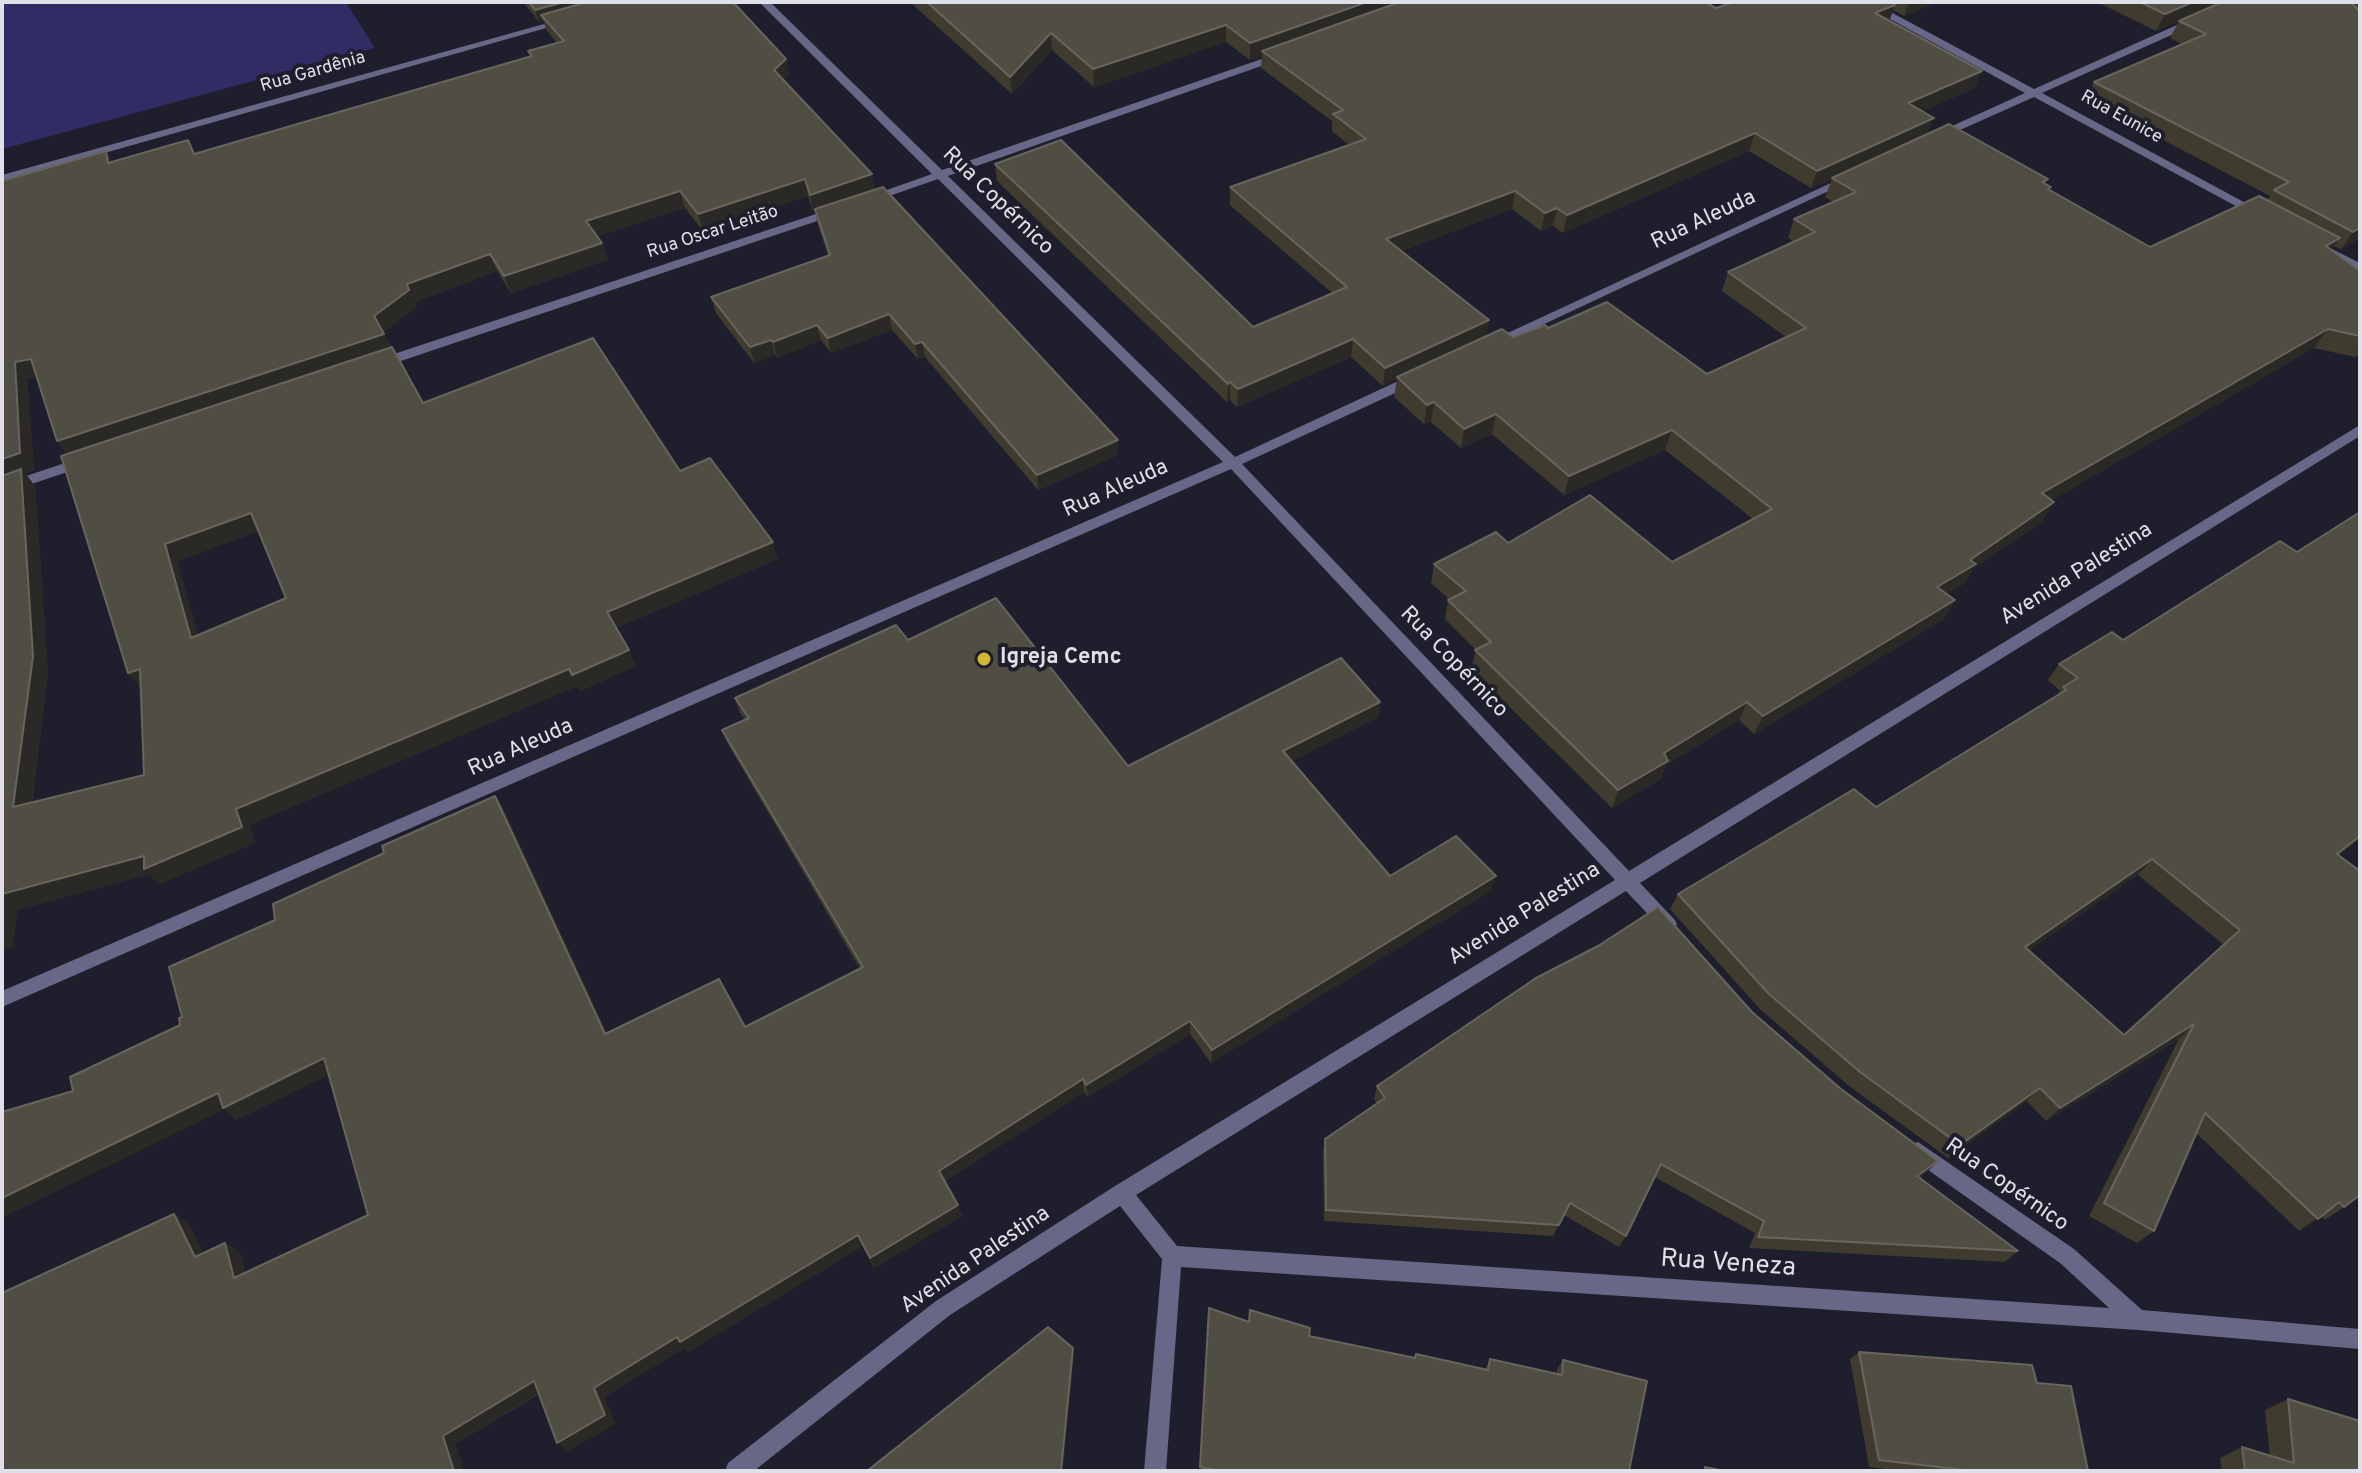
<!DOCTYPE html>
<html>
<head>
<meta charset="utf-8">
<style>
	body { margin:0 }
	#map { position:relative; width:2362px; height:1473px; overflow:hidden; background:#1e1e2c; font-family:Overpass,sans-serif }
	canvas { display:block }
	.frame { position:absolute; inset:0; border:4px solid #e0e0e9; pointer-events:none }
</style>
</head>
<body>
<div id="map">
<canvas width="2362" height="1473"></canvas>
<div class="frame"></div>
</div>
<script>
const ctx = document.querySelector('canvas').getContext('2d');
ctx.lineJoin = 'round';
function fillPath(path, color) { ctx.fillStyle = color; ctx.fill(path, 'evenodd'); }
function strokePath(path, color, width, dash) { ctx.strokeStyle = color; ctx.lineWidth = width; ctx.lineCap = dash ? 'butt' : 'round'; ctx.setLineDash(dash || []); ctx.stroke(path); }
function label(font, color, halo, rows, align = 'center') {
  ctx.font = font + ' Overpass,sans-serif'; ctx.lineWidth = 8; ctx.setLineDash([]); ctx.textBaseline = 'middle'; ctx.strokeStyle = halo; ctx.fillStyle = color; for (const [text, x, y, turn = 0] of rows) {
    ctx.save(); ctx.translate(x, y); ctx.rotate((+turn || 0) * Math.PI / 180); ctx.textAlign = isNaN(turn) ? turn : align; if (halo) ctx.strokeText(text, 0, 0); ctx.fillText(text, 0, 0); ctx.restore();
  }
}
fillPath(new Path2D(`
	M2,2H346L375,48L2,149Z`), '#322c64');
fillPath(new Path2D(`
	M759,2H770L942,170L1276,54H1284V58L948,176L1235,457L1409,376H1419V382L1242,464L1629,871L2360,425V436L1640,883L1674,919L1677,924L1674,929L1668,932L1662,929L1626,891L1136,1195L1177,1246L2109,1308L2060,1263L1911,1158L1908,1151L1911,1144L1918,1142L2074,1249L2142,1310L2360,1329V1349L2138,1330L1181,1267L1166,1471H1144L1162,1259L1120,1206L950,1315L754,1471H725L728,1463L936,1301L1115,1186L1615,880L1231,469L2,1007V991L1223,462L938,179L875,201H867V197L932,174Z
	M1859,2H1872L2034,89L2188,20H2196V24L2042,93L2266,214L2264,217H2256L2034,97L1940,139H1932V135L2025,93Z
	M562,19L571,21L2,182V175Z
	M1846,176L1850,177V181L1495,347L1490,348L1484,344Z
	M834,208L838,210V214L383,367L378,368L372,364L373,361Z
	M2330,248L2360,263V272L2326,255L2324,252Z
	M83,457L90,462L88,465L2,494V484Z`), '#676787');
fillPath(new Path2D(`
	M523,2H733L786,59L789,75L784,80L875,190L1118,440V455L1038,490L925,357L918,359L892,330L831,353L821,340L777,358L775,355L754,363L716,313L711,297L828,255L818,225L815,211L813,212L808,196L703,231L685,208L598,236L602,243L608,260L511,293L497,271L415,302L417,307L383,332L423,403L680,471L778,559L616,628L629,650L636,666L580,691L577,686L249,825L255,843L159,884L149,874L17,910L13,947L2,181L113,161L196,154L530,57L528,51L557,43L547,31L543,21L539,22ZM37,377L57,441L67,454L141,689L144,775L32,802L48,673L35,486L25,473L34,470L27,379ZM259,531L286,598L198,635L177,561Z
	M910,2H1705L1716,8L1734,2H1937L1904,16L1893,10L1889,21L1975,88L1922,111L1927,134L2048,179L2045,184L2050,191L2150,247L2267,200L2270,196L2085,99L2094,82L2182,44L2170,38L2179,21L2156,31L2097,2H2360V238L2341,249L2334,246L2332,250L2360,271V354L2355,357L2314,348L2052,500L2043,521L1973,569L1965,583L1947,594L1955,600L1944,619L1754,734L1739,720L1666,765L1661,779L1612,808L1471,669L1476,650L1445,619L1448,600H1450L1431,583L1434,564L1508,543L1672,562L1753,519L1665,450L1564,495L1492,434L1461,448L1431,422L1424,424L1394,397L1397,379L1383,386L1351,357L1237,407L1230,400L1227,402L997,181L995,164L1253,327L1332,293L1230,205V187L1349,145L1332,131V121L1261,68L1262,56L1250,60L1226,42L1094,87L1052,50L1012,94ZM1749,151L1811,188L1832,179L1825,197L1833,202L1794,219L1788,238L1794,242L1728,272L1722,291L1786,337L1707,374L1548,328L1513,337L1486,336L1401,251L1512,209L1541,231L1553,226L1563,233Z
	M2360,512V839L2339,855L2344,1207L2325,1220L2321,1216L2299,1231L2196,1133L2154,1231L2137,1243L2089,1216L2179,1039L2046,1121L2027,1101L1948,1158L1849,1086L1760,1009L1670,909L1678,894L1876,807L2057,696L2060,691L2048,680L2059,664L2123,640L2297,552ZM2138,875L2224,945L2124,1035L2029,950Z
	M908,640L1128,766L1380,702L1378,717L1292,761L1390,876L1491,891L1211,1063L1190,1034L1088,1097L1084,1092L945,1181L958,1205L962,1216L874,1268L863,1246L688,1352L684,1348L604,1397L615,1424L567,1451L539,1394L455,1444L464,1471H2L174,1214L189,1225L203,1253L225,1243L240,1253L245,1273L368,1215L328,1075L236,1120L225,1109L73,1091L180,1025L182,1017L275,920L384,853L495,796L504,810L607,1033L745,1027L860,969L728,744L722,730L745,720L740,713L735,698Z
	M1752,1012L1841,1089L1938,1161L1920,1178L2018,1251L2005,1262L1749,1248L1755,1233L1655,1177L1626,1236L1619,1247L1564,1215L1553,1236L1324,1221L1323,1151L1325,1139L1377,1104L1374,1099L1377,1086Z
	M1209,1308L1249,1322L1309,1336L1414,1358L1416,1354L1485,1369L1490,1359L1557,1374V1369L1563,1360L1629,1471H1200Z
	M1859,1352L2037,1383L2088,1471H1906L1869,1467L1850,1359Z
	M2288,1399L2360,1471H2222L2220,1458L2242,1447L2270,1456L2265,1410Z`), '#3f3c2f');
fillPath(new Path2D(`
	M564,2H612L541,15L543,21L539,22L535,10Z
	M1367,2H1413L1262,51V56L1250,60V43Z
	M1909,2H1937L1904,16Z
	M2193,2H2223L2156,31L2165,14Z
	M1895,5L1889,22L1875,13Z
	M1226,25V42L1094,87L1093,69Z
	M1051,33L1052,50L1012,94L1010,77Z
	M786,59L789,75L778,86L774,70Z
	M1982,71L1975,88L1901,121L1908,103Z
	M1934,118L1926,135L1811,188L1817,171Z
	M1755,133L1749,151L1563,233L1567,215Z
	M106,151L117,168L108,163Z
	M872,174L875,191L813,212L810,195Z
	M805,179L808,196L703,231L698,214Z
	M680,191L685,208L592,238L586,221Z
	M1515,191L1512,209L1384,257L1386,239Z
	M1557,208L1553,226L1541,231L1545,213Z
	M2360,228V238L2341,249L2353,232Z
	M2340,238L2326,257V246Z
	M602,243L608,260L511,293L504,276Z
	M490,254L497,271L415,302L417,307L382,333L374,316L407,284Z
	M889,314L892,330L831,353L828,338Z
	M1489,320L1486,338L1397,377V379L1383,386L1385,368Z
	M817,325L821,340L777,358L773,342Z
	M2328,329L2314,348L2031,512L2042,493Z
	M384,334L393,351L70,458L57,441Z
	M1353,339L1351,357L1237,407L1238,389Z
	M771,340L775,355L754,363L750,347Z
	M922,342L925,357L918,359L915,344Z
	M31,359L44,376L27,379L34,470L25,473L35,486L48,673L29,823L13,807L2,459L15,362Z
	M1230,382V400L1227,402L1228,384Z
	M1434,402L1431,422L1424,424L1427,405Z
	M1496,414L1492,434L1461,448L1464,429Z
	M1672,430L1665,450L1564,495L1569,476Z
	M1118,440V455L1038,490L1037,475Z
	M2054,502L2043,521L1973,569L1965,583L1927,606L1937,587L1970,560Z
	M251,513L262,530L177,561L204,655L191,638L165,544Z
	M773,542L778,559L614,629L607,612Z
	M1955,600L1944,619L1754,734L1763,716Z
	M629,650L636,666L580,691L572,675Z
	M140,669L142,690L128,673Z
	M569,669L577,686L249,825L255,843L159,884L149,874L17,910L13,947L2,951V894L236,809Z
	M1380,702L1378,717L1282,766L1283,751Z
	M1747,702L1739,720L1666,765L1661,779L1612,808L1618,790L1664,753Z
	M495,796L504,810L614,1047L605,1034Z
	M2360,836V839L2321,870L2337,854Z
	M2152,859L2138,875L2013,962L2025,947Z
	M1496,876L1491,891L1211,1063L1212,1050Z
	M1190,1021V1034L1088,1097L1086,1085Z
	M2194,1024L2179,1039L2046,1121L2060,1108Z
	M324,1058L336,1071L236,1120L225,1109L2,1218V1198L218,1093Z
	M1083,1079L1084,1092L943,1182L939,1171Z
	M2040,1088L2027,1101L1948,1158L1960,1145Z
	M1938,1161L1926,1173L1906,1188L1917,1176Z
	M958,1205L962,1216L874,1268L870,1258Z
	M174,1214L189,1225L210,1268L195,1257Z
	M858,1235L863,1246L688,1352L684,1348L604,1397L615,1424L567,1451L557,1443L594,1388L677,1337Z
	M225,1243L240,1253L249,1289L234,1278Z
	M1073,1348L1074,1356L1063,1471H1061Z
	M534,1381L544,1390L455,1444L464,1471H454L443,1436Z`), '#2b2925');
const building = new Path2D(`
	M529,2H564L535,10Z
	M587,2H733L786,59L774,70L872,174L810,195L805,179L698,214L680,191L586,221L602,243L504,276L490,254L407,284L409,290L374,316L384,334L57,441L31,359L15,362L20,453L2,459V181L106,151L108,163L188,140L194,154L532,56L528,51L564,41L541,15Z
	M927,2H1367L1250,43L1226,25L1093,69L1051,33L1010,77Z
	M1400,2H1705L1716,8L1734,2H1890L1895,5L1875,13L1982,71L1908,103L1934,118L1817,171L1755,133L1567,215L1557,208L1545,213L1515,191L1386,239L1489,320L1385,368L1353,339L1238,389L1230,382L1228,384L995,164L1061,140L1253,327L1347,287L1230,187L1366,139L1333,114L1343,110L1262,51Z
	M2140,2H2193L2165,14Z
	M2222,2H2350L2360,11V228L2353,232L2274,190L2289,182L2094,82L2206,34L2179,21Z
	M1949,124L2048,179L2042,182L2051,187L2048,189L2150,247L2259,196L2340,238L2326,246L2360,271V336L2328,329L2042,493L2054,502L1970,560L1976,564L1937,587L1955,600L1763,716L1747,702L1664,753L1668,761L1618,790L1475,650L1491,642L1448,600L1466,591L1434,564L1496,532L1508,543L1590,495L1672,562L1772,509L1672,430L1569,476L1496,414L1464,429L1434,402L1427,405L1397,377L1502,329L1513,337L1545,325L1548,328L1607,302L1707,374L1806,328L1728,272L1815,232L1794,219L1856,192L1832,178Z
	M883,187L1118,440L1037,475L922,342L915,344L889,314L828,338L817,325L773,342L771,340L750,347L711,297L830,255L815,209Z
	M593,338L680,471L710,458L773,542L607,612L629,650L572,675L569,669L236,809L242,827L144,869V856L2,894V476L21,469L33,656L13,807L144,775L140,669L128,673L61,456L392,347L423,403ZM251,513L286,598L191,638L165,544Z
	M2360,512V836L2337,854L2360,871V1195L2344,1207L2339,1202L2318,1219L2205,1113L2154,1231L2104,1203L2194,1024L2060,1108L2040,1088L1960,1145L1860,1072L1769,994L1678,894L1854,789L1876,807L2066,690L2063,687L2078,678L2059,664L2112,632L2123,640L2280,541L2297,552ZM2152,859L2240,930L2124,1035L2025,947Z
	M996,598L1128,766L1341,658L1380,702L1283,751L1390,876L1456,836L1496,876L1212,1050L1190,1021L1086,1085L1083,1079L939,1171L958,1205L870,1258L858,1235L680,1342L677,1337L594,1388L605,1415L557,1443L534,1381L443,1436L454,1471H2V1293L174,1214L195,1257L225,1243L234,1278L368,1215L324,1058L223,1108L218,1093L2,1198V1112L73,1091L70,1077L180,1025L179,1018L182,1017L169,967L275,920L273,904L384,853L382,846L495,796L605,1034L719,979L745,1027L863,967L722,730L749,718L735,698L896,625L908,640Z
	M1658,907L1752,1012L1841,1089L1938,1161L1917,1176L2018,1251L1758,1237L1764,1221L1661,1164L1626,1236L1570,1203L1559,1225L1326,1210L1325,1139L1385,1098L1377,1086L1536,978L1598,946Z
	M1209,1308L1249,1322L1250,1310L1310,1328L1309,1336L1415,1358L1416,1354L1488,1370L1490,1359L1562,1375L1563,1360L1647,1381L1629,1471H1220L1200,1467Z
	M1048,1327L1073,1348L1061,1471H867Z
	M1859,1352L2032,1365L2037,1383L2071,1386L2088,1471H1973L1879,1460Z
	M2288,1399L2360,1421V1471H2245L2242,1447L2294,1463Z
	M1705,1467L1724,1471H1705Z`);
fillPath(building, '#504e43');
strokePath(building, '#67655d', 2);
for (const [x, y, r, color] of [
	[984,659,8,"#d1b736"]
]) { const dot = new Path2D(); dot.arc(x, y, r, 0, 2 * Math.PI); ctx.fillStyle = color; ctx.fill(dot); strokePath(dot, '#1e1e2c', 3); }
label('18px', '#e0e0e9', '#1e1e2c', [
	["Rua Gardênia",313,73,-16],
	["Rua Eunice",2121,118,29],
	["Rua Oscar Leitão",713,233,-18]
]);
label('22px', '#e0e0e9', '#1e1e2c', [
	["Rua Copérnico",997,202,44],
	["Rua Aleuda",1704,221,-25],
	["Rua Aleuda",1116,490,-24],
	["Avenida Palestina",2077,575,-32],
	["Rua Copérnico",1453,663,46],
	["Rua Aleuda",521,749,-24],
	["Avenida Palestina",1525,915,-32],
	["Rua Copérnico",2006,1186,35],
	["Avenida Palestina",976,1261,-34]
]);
label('bold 22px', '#e0e0e9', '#1e1e2c', [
	["Igreja Cemc",1000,659]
], 'left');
label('26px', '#e0e0e9', '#1e1e2c', [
	["Rua Veneza",1728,1265,4]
]);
</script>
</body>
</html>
